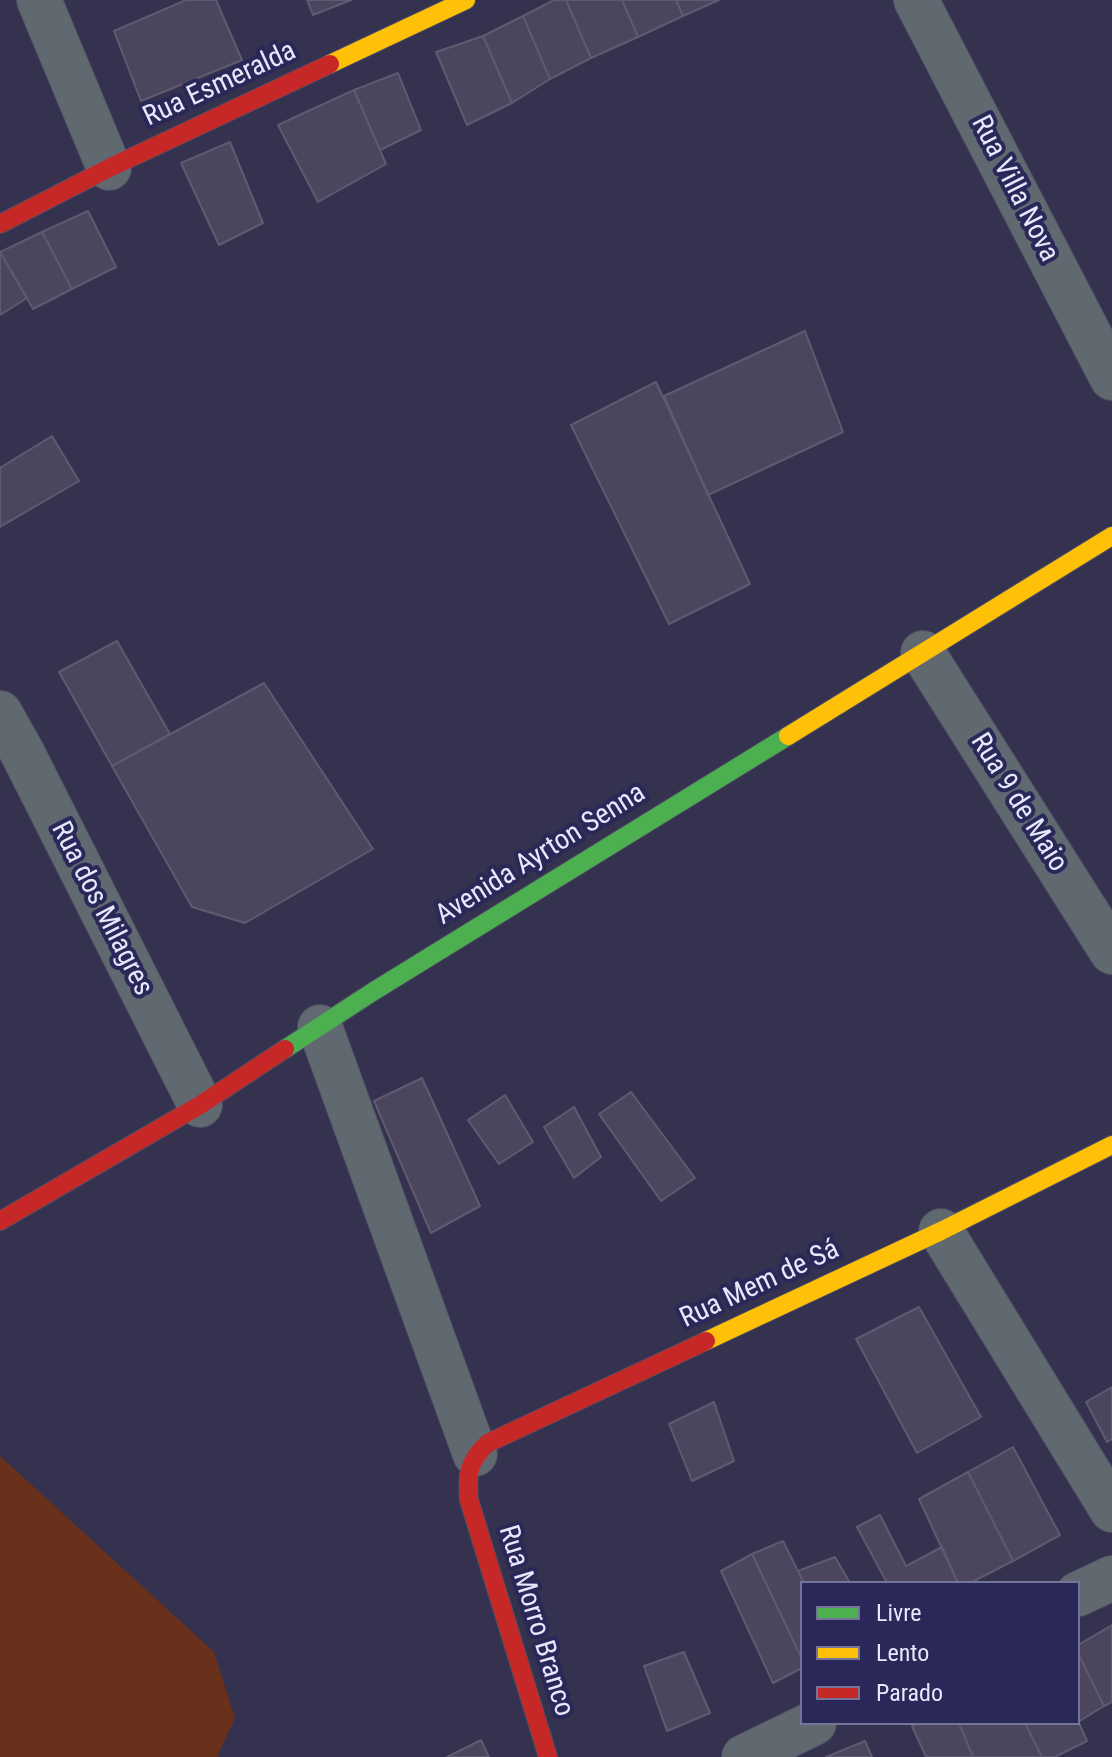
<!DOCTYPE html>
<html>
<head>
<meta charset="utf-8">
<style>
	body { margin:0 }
	#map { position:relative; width:1112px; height:1757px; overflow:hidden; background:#34324e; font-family:"Roboto Condensed",sans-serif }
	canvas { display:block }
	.legend { position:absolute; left:800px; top:1581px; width:280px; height:144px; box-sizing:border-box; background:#2a2759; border:2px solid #75749a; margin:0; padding:10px 14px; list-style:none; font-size:24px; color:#e6e8fb }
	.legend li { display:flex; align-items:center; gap:16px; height:40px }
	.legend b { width:40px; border:2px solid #75749a }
</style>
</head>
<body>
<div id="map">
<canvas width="1112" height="1757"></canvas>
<ul class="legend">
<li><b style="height:10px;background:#4caf50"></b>Livre</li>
<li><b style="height:10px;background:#ffc107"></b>Lento</li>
<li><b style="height:10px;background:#c62828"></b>Parado</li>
</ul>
</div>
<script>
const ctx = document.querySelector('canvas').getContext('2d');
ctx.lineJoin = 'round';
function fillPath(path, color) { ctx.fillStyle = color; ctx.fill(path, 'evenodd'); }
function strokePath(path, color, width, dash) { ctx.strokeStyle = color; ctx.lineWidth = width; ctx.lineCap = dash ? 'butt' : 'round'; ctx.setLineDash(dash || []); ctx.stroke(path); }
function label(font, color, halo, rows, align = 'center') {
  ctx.font = font + ' "Roboto Condensed",sans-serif'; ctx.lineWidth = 8; ctx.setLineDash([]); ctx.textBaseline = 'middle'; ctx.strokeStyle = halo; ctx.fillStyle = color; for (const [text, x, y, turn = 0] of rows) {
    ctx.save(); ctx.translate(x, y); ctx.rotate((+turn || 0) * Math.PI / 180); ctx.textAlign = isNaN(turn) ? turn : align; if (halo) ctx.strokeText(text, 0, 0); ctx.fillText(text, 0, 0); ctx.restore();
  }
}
fillPath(new Path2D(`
	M0,1456L214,1652L235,1718L217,1757H0Z`), '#69301c');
const building = new Path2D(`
	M186,0H216L242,60L141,101L114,31Z
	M307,0H351L313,15Z
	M554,0H566L591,58L550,79L523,16Z
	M566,0H622L638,37L591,58Z
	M622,0H676L683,16L638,37Z
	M676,0H719L683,16Z
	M523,16L550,79L512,103L483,36Z
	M483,36L512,103L467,125L436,52Z
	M398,73L421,130L380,150L354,90Z
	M354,90L386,164L318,202L278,125Z
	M230,142L263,223L219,245L181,163Z
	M88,211L116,267L72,289L42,232Z
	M42,232L72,289L33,309L0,252Z
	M0,252L27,298L0,315Z
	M805,331L843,432L708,495L664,396Z
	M656,382L750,584L669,624L571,425Z
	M52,436L79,481L0,527V468Z
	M117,641L170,734L112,766L59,672Z
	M264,683L373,849L245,923L192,907L112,766Z
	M422,1078L480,1206L431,1233L374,1101Z
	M631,1092L695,1178L661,1201L599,1114Z
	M505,1095L533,1142L499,1164L468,1120Z
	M574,1107L601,1157L574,1178L544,1127Z
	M919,1307L981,1417L917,1453L856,1339Z
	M1112,1387V1439L1107,1442L1086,1402Z
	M714,1402L734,1461L692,1481L669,1424Z
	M1013,1447L1060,1535L1013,1561L968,1472Z
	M968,1472L1013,1561L970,1583H958L919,1499Z
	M880,1515L906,1566L942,1547L958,1583H887L857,1527Z
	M783,1541L804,1583H802V1659L752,1554Z
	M752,1554L802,1659V1668L773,1683L721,1571Z
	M835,1557L850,1583H804L798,1571Z
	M1112,1625V1702L1104,1706L1078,1653V1645Z
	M684,1652L710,1713L667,1731L644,1666Z
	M1078,1653L1104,1706L1078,1722Z
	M1078,1721L1087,1741L1055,1757H1042L1025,1723H1078Z
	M919,1723H959L973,1757H926L912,1726Z
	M959,1723H1025L1042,1757H973Z
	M481,1740L489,1757H447Z
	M865,1741L872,1757H826Z`);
fillPath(building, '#4b465d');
strokePath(building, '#5f5a71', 2);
const street = new Path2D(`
	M39,0L109,168
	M916,0L1112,378
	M923,653L1112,952
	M0,713L23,754L200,1105
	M320,1027L475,1454
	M941,1231L1112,1510
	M1078,1594L1112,1578
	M744,1757L814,1723`);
const fast = new Path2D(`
	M285,1049L374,991L788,736`);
const slow = new Path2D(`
	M330,64L466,0
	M788,736L1112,536
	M706,1341L941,1231L1112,1145`);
const jam = new Path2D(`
	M0,224L109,168L330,64
	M0,1221L200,1105L285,1049
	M548,1757L469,1500C467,1474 468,1461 488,1443L706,1341`);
strokePath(street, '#4f4e64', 46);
strokePath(fast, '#4f4e64', 20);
strokePath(slow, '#4f4e64', 20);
strokePath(jam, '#4f4e64', 20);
strokePath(street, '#606870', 44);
strokePath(fast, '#4caf50', 18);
strokePath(slow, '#ffc107', 18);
strokePath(jam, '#c62828', 18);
label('28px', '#e6e8fb', '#2a2759', [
	["Rua Esmeralda",220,85,-25],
	["Rua Villa Nova",1014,189,63],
	["Rua 9 de Maio",1018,803,58],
	["Avenida Ayrton Senna",541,855,-32],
	["Rua dos Milagres",101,909,63],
	["Rua Mem de Sá",760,1285,-25],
	["Rua Morro Branco",535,1621,73]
]);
</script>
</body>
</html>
